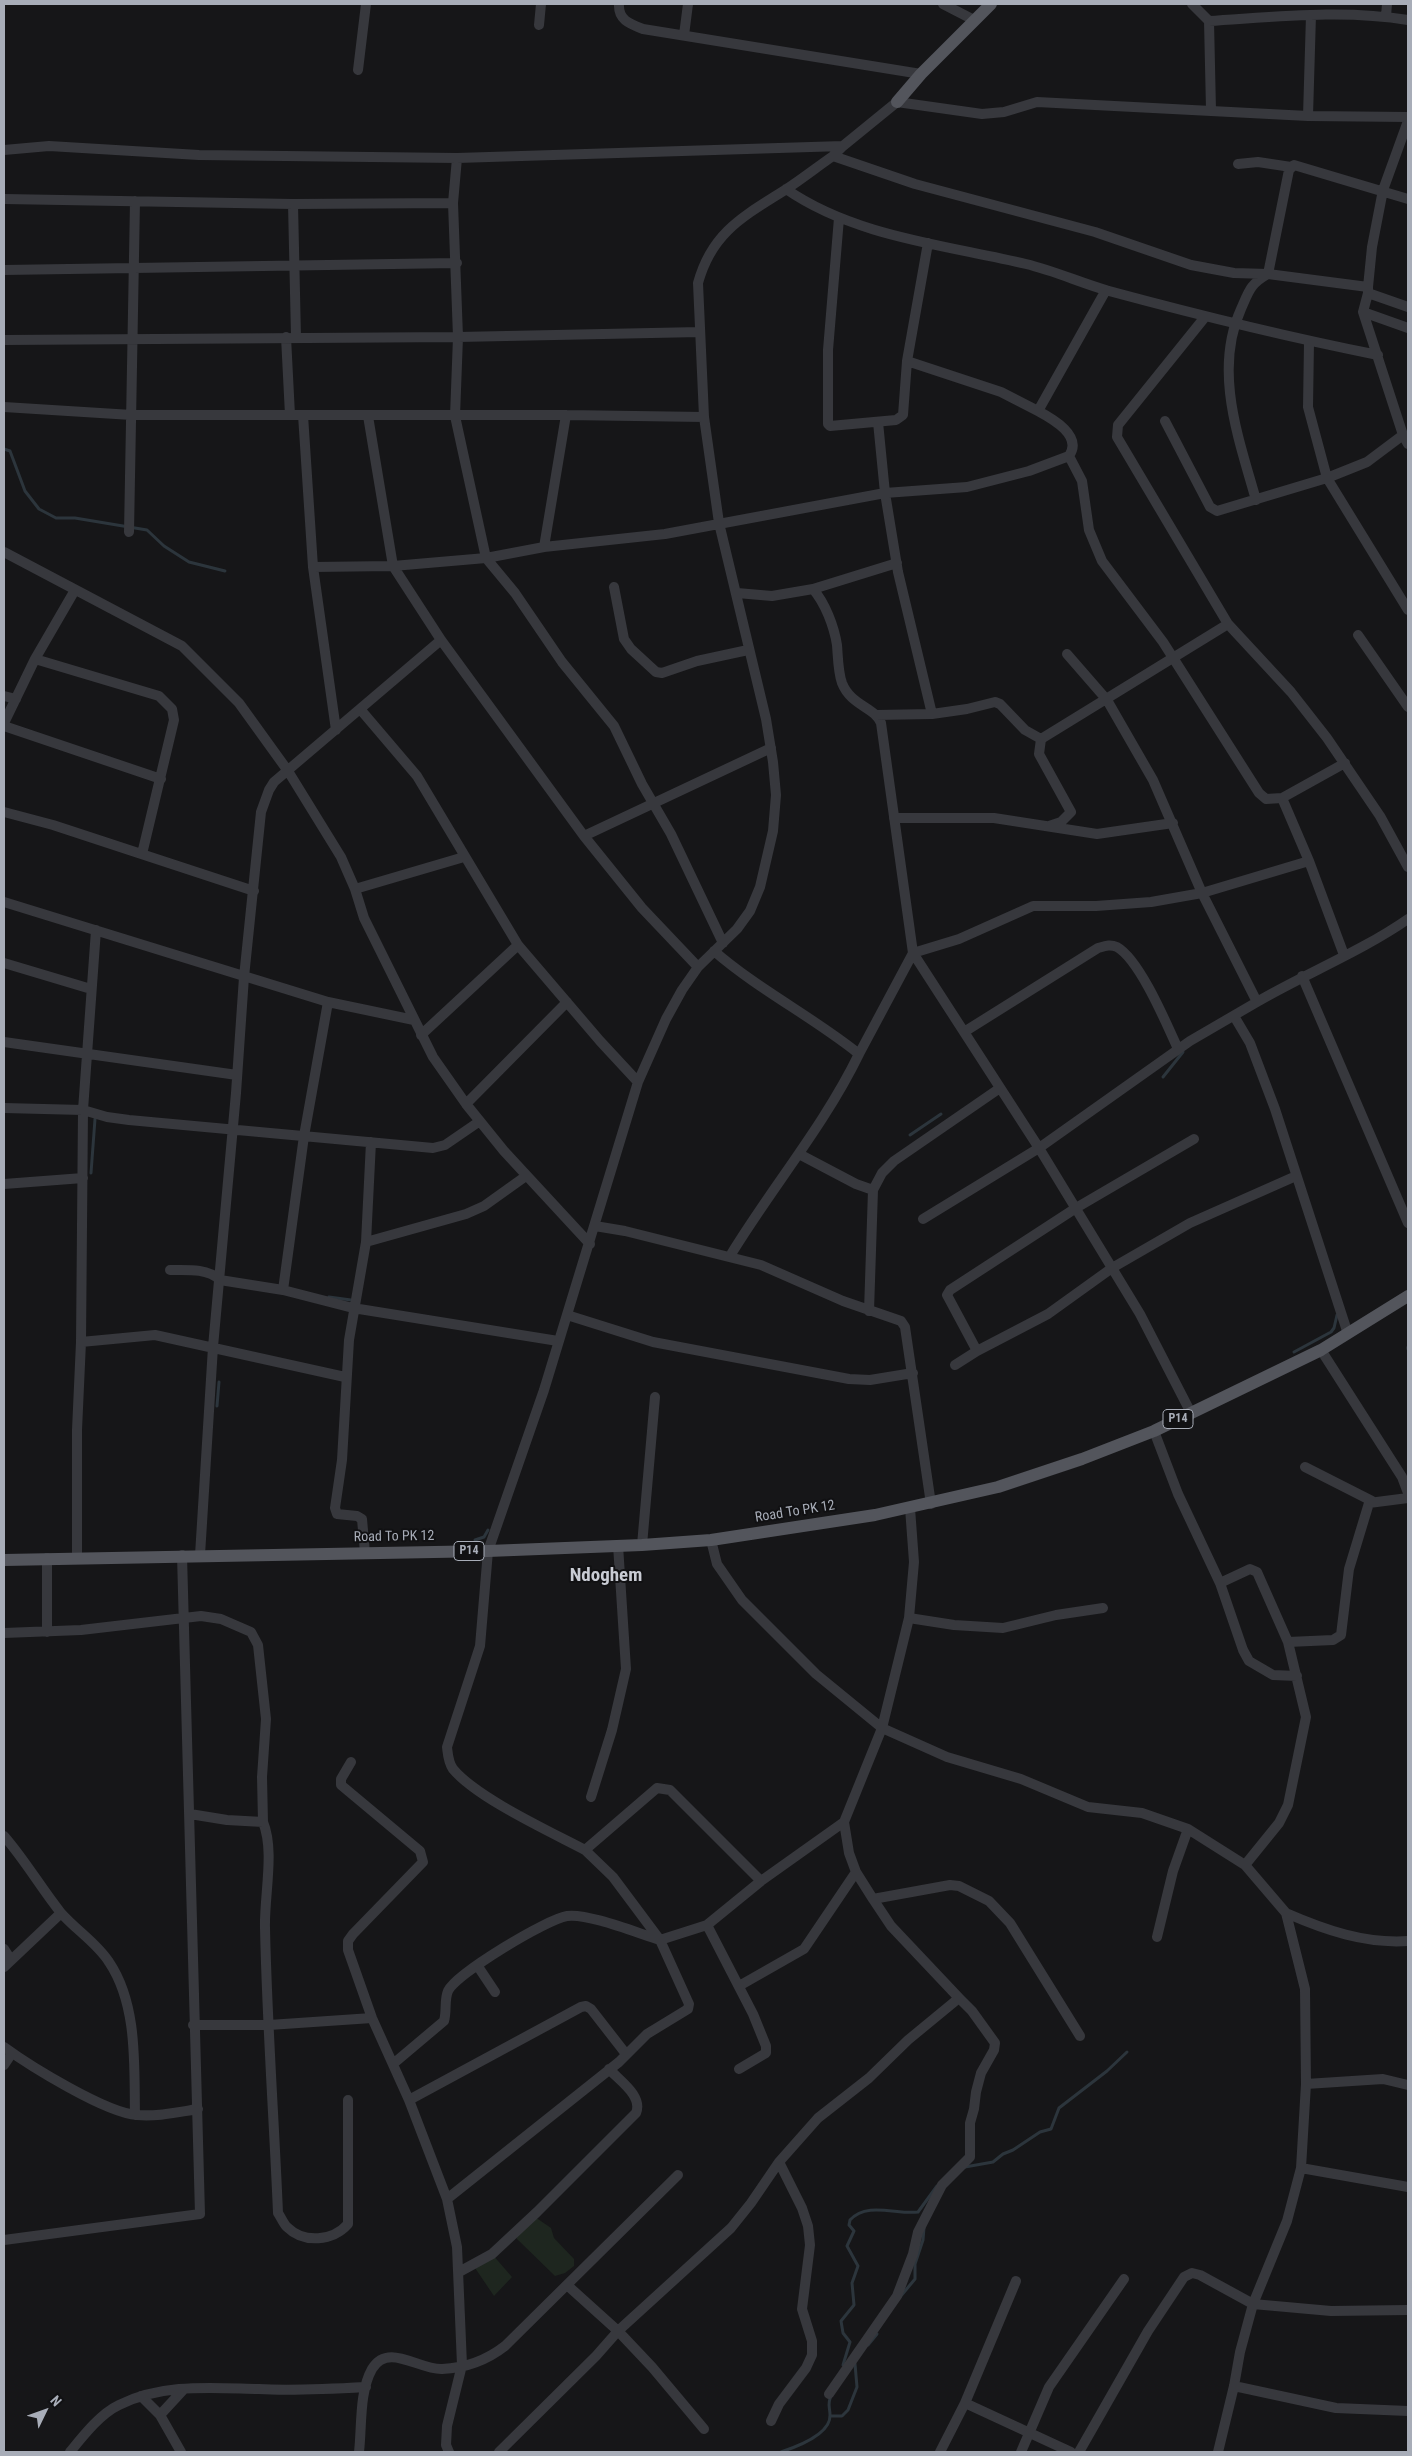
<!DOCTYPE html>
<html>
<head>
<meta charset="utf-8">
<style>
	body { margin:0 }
	#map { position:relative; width:1412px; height:2456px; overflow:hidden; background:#161618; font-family:"Roboto Condensed",sans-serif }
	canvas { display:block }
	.frame { position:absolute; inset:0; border:5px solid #a8adb8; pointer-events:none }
	.north { position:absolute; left:20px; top:2386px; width:50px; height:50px; -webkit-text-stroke:4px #111113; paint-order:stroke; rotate:48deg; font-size:14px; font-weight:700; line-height:20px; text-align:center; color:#a8adb8 }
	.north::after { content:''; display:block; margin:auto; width:18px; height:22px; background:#a8adb8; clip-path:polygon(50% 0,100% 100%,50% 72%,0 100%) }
</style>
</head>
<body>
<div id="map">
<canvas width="1412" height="2456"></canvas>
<div class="frame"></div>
<div class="north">N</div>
</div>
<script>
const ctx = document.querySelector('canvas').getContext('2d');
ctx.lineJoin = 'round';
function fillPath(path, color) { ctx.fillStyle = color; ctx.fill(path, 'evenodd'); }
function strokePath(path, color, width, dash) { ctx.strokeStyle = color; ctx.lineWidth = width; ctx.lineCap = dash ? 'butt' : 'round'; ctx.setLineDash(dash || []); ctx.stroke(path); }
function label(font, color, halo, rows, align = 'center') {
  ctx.font = font + ' "Roboto Condensed",sans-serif'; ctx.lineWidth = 4; ctx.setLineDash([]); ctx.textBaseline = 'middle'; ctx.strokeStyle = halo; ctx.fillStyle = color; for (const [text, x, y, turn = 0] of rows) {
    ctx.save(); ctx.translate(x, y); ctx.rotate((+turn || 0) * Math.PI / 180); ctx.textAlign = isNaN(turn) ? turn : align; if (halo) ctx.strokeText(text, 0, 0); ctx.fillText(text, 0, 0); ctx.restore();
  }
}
fillPath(new Path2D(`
	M535,2217L551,2228L554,2238L574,2259V2266L565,2273L555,2276L517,2239L513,2229Z
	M492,2254L512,2277L494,2296L473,2265Z`), '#1e261f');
strokePath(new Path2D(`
	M4,449L10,451L25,491L39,509L56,518H75L147,530L164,546L189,562L225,571
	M1163,1077L1183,1052
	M910,1135L941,1114
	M91,1173L95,1119
	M329,1297L351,1300
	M1408,1347V1349
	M1294,1352L1331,1332L1334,1328L1337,1315
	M217,1406L219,1382
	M475,1540L484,1537L488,1530
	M965,2167L993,2162L1003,2154L1013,2150L1040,2132L1051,2129L1059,2108L1107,2071L1127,2052
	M900,2297L915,2279V2264L923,2240L924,2228
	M868,2345L877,2334
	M843,2365L850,2342L843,2333L841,2321L854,2305L852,2283L858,2266L847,2246L854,2231L849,2225L850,2220C867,2201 897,2215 918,2212L937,2186
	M830,2416H842L848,2410L857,2387L855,2364
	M781,2452C796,2447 831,2434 830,2415C830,2407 827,2404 831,2396`), '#2c353c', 3);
strokePath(new Path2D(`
	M619,4C618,20 630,24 643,29L921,74
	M943,4L974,20
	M1192,4L1209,21L1211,110
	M1386,16L1387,4
	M1209,21C1275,17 1343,9 1408,20
	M539,25L541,4
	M684,35L688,4
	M358,70L366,4
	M1308,116L1311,15
	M4,150L49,146L199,155L457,158
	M833,156L915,184L1095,232L1191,265L1234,273L1268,274L1368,287V293L1408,307
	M1238,164L1258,162L1291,167
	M786,189C855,237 947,245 1026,264C1055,271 1081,283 1109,291C1198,315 1287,337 1378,355
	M4,199L293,204L453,203
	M293,204L296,337
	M839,218L828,350V424L830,426L896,420L903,415L907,361L928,243
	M4,270L457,263
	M1368,287L1372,247L1383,190L1408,121
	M1368,293L1363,312L1403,435L1408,444
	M1363,312L1408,328
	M1205,317L1118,425L1117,437L1228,624L1291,692L1327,738L1380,816L1408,867
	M286,337L290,415
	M4,340L458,337L700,332
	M1309,342L1308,407L1327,478L1408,610
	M907,361L1001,392L1038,411L1106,290
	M4,407L132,415H566L704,417
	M303,415L313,567L336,730
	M368,416L393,566L441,640L584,836L642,908L698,967
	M1165,421L1210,507L1217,511L1327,478L1367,462L1403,435
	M878,422L885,493L898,572L932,714
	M1069,456L1082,481L1089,530L1102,561L1163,642L1259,793L1266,799L1282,798L1345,763
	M1256,500C1239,439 1213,371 1241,309C1249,291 1250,284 1268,274L1289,170L1294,165L1408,199
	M129,532L135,201
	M544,547L566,415
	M4,552L182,646L239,703L288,771L341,857L355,889L364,918L433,1057L466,1104L504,1151L590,1244
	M313,567L393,566L486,558L544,547L665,534L885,493L967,487L1029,471L1069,456C1083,436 1053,419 1038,411
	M614,587L624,639L631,649L656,672L662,673L697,661L748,650
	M813,589L897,563
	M737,593L772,596L813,589C825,603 834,626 837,645C838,657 838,672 842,683C851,706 875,707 881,723L913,953L1039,1148L1140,1314L1191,1413
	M1358,635L1408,707
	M1067,654L1107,700L1153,780L1202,893L1257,1002C1307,973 1362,951 1408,919
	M35,659L159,696L172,709L174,720L142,854
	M4,696L16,699
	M360,709L417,776L518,945L600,1041L638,1082
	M876,715L932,714L967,709L995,702L1000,704L1025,730L1041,739
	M4,723L35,659L75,590
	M4,726L161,779
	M1041,739L1228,624
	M1041,739L1039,754L1071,812L1061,822L1049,826
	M1282,798L1309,861L1344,955
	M4,812L53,825L254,891
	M894,818H994L1097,834L1173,823
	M584,836L771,748
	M355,889L464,857
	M4,902L328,1002L304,1136L283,1290
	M96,930L83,1110L81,1342L155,1335L345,1377
	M723,943L671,834L642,784L614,726L562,662L515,593L486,558L455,416L458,337L453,203L457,158L843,146
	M714,951C759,990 813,1017 859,1054C824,1126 772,1187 730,1256
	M4,963L91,989
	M1302,976L1408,1223
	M328,1002L414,1020
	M1234,1016L1250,1043L1275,1109L1348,1334
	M964,1032L1098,948C1105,946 1110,944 1117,947C1140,960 1167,1025 1178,1049
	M421,1035L518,945
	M4,1042L237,1075
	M859,1054L913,953L959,939L1033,906H1096L1151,902L1202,893L1309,861
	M466,1104L567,1002
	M4,1108L83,1110L107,1117L129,1120L433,1148L445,1145L480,1121
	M799,1154L856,1184L873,1190L882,1173L894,1161L1000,1088
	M4,1184L83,1178
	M923,1219L1039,1148L1190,1041L1257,1002
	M595,1226L625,1231L761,1265L843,1301L901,1321L905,1327L931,1504
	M366,1242L466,1214L484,1206L526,1176
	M170,1270C186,1270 207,1268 220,1280L283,1290L353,1308L558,1341
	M869,1311L873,1190
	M567,1315L653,1342L849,1379L870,1380L913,1373
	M1321,1350L1402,1477L1408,1493
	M977,1351L1048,1314L1112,1268L1190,1223L1296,1176
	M955,1365L977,1351L947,1295L950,1290L1076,1208L1194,1139
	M1154,1431L1178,1494L1220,1583L1243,1650L1249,1661L1273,1675L1297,1676
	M1305,1467L1372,1501
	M711,1540L717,1564L742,1600L816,1674L882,1728L947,1757L1021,1779L1088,1807L1142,1813L1188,1829L1245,1865L1286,1913L1305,1989L1306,2084L1301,2168L1287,2221L1253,2304L1240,2352L1234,2386L1218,2452
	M642,1545L655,1397
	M365,1553L362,1519L357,1516L337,1514L335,1508L342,1460L349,1340L366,1242L371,1142
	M200,1555L213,1347L236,1093L244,977L261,812L269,790L274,782L441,640
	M47,1558V1632
	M77,1558V1430L81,1342
	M1220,1583L1250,1569L1257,1572L1288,1642L1306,1717L1288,1805L1279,1823L1245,1865
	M909,1618L954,1625L1003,1628L1056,1615L1103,1608
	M4,1633L81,1630L201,1616L221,1619L251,1632L258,1645L266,1719L262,1777L263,1822
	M1288,1642L1333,1640L1341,1635L1349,1569L1369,1503L1408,1498
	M351,1762L341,1779V1785L420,1851L423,1862L353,1934L348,1941V1950L372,2018L409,2100L447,2199L457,2247L462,2365L447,2426L446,2445L449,2452
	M591,1797L612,1730L626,1669L618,1545
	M190,1814L227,1820L263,1822C275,1851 264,1896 265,1928C267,2023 274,2118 278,2213C281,2217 283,2223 287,2227C304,2244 333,2241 348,2224V2100
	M4,1836C25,1860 41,1888 61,1913C76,1930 97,1943 109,1962C138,2005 134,2066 135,2115
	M761,1881L670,1790L657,1788L585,1850C551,1832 477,1798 453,1769C448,1762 448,1755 447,1747L480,1646L488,1551L544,1390L638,1082L666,1019L682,990L698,967L737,929L750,911L760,887L773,831L776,795L773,762L766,719L719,523L704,417L698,283C712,232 744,216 785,190C802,179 817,167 833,156L843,146L897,102L982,114L1004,112L1037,102L1308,116L1408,117
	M873,1899L950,1885L959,1886L989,1901L1010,1923L1080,2036
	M1286,1913C1325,1930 1365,1944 1408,1941
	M707,1925L753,2014L766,2046V2053L739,2069
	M1157,1937L1173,1871L1188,1829
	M4,1949L11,1960
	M477,1965L495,1992
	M4,1967L61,1913
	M739,1986L804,1949L856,1872
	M193,2025H269L372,2018
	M4,2047C30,2066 106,2113 137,2115C157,2117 178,2112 198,2109
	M393,2064L444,2021C447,2011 444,2000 448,1991C457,1973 547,1919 567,1916C588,1913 637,1933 660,1940L613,1877L585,1850
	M4,2065L12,2053
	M1306,2084L1383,2079L1408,2085
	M409,2100L581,2007L586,2006L591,2009L626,2054
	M1301,2168L1408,2187
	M447,2199L619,2062L647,2034L688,2009L689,2004L660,1940L707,1925L761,1881L844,1822
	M4,2240L200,2214L182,1555
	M459,2272L492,2254L537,2212L636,2113C643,2096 620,2081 609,2069
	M1016,2281L965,2403L1071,2452
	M567,2285L618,2331L652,2367L704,2429
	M1234,2386L1336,2408L1408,2411
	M829,2394L897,2296L913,2254L918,2232L942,2185L970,2157V2123L974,2109L976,2092L981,2073L994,2050L995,2043L972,2011L959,1998
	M141,2396L160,2415
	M771,2421L779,2404L806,2368L812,2355V2341L802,2309L810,2245L808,2226L802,2208L779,2162
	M70,2452C83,2436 100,2414 119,2405C163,2383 212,2388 259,2389C294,2391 330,2389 366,2387
	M181,2452L160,2415L184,2389
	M359,2452C362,2427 359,2392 372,2369C388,2342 419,2370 442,2369C466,2368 487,2360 505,2346L678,2175
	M499,2452L596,2356L618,2331L731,2228L751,2203L779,2162L818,2118L869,2078L908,2040L959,1998L891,1926L873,1899L856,1872L849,1853L844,1822L882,1728L909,1618L914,1562L910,1508
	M940,2452L965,2403
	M1021,2452L1049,2387L1124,2279
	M1079,2452L1148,2331L1184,2277L1192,2273L1200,2275L1253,2304L1331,2311L1408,2310`), '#37383d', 10);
strokePath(new Path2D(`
	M897,102L921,74L991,4
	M4,1560L488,1551L642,1545L711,1540L875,1515L998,1487L1082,1459L1154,1431L1321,1350L1408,1296`), '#53555c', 12);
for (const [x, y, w] of [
	[1178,1419,30],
	[469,1551,30]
]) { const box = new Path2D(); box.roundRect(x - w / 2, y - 9.5, w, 19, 4); ctx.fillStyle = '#111113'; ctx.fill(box); strokePath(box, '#a8adb8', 1); }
label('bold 12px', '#a8adb8', null, [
	["P14",1178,1419],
	["P14",469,1551]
]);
label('14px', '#a8adb8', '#111113', [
	["Road To PK 12",795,1512,-9],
	["Road To PK 12",394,1537,-1]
]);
label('bold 19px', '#c9ccd4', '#111113', [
	["Ndoghem",606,1576]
]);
</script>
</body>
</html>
